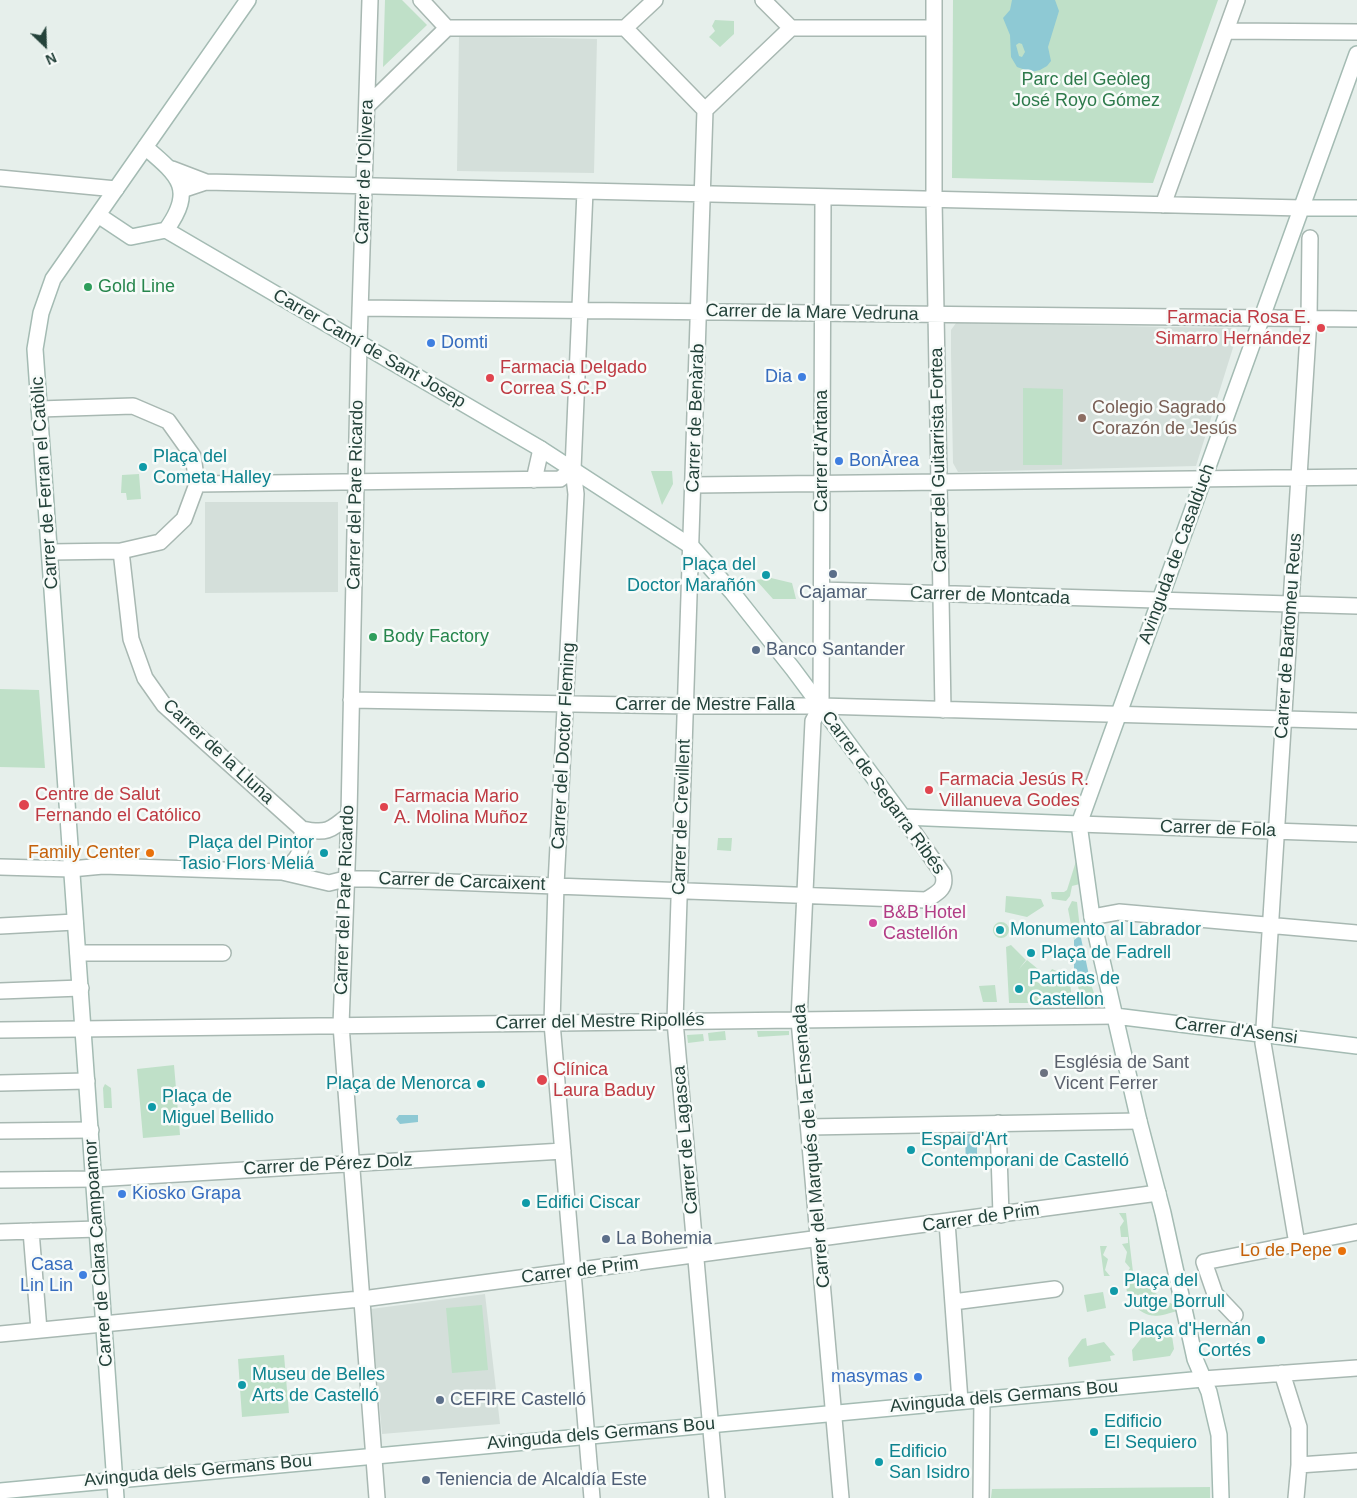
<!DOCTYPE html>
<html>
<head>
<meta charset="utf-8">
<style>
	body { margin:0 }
	#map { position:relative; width:1357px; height:1498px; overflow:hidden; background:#e6efeb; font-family:Arial,sans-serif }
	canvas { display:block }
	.north { position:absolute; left:20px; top:20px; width:50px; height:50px; -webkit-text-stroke:4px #f7fbf9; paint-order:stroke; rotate:156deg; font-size:14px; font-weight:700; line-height:20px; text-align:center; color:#24423a }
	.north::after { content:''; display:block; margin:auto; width:18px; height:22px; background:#24423a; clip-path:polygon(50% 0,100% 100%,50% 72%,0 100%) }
</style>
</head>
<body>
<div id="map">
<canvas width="1357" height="1498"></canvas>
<div class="north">N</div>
</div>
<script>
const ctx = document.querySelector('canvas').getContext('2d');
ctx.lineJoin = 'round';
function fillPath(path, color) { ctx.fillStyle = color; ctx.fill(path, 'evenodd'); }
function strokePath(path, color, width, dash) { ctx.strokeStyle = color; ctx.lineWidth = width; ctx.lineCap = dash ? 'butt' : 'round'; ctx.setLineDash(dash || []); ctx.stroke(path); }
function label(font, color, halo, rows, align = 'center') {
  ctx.font = font + ' Arial,sans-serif'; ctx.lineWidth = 5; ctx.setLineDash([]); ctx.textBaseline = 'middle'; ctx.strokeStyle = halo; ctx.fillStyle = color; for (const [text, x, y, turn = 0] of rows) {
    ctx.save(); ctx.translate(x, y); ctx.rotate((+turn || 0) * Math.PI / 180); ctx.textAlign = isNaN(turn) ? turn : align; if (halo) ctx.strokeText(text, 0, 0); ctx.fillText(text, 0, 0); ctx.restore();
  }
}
fillPath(new Path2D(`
	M459,36L597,39L594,173L457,171Z
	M956,323L1231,328L1237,335L1196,466L958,472L953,463L951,353V330Z
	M205,502H338V592L205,593Z
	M485,1294L500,1424L382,1434L371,1309Z`), '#d4dfda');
fillPath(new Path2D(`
	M385,0H402L427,25L383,67Z
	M953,0H1218L1153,183L952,178Z
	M715,20L734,21V34L720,47L709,37L715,31L712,26Z
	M1023,388L1063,389L1062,465H1023Z
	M651,471H672L673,484L662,505Z
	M139,474L141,499L127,500L126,493H121L122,475Z
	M771,578L792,583L796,599H773L756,580Z
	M0,689L39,690L45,768L0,767Z
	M718,838H732L731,851L717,850Z
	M1077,858L1080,884L1072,886L1070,896L1066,901L1052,899L1051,892H1064L1067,890Z
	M1006,896L1041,899L1044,906L1027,917L1005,912Z
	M1072,901L1077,902L1081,938L1075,937L1074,940L1068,909Z
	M993 930a8 8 0 1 1 16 0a8 8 0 1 1-16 0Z
	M1011,945L1026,960L1019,969L1027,960L1044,974L1037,982L1042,985L1052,969C1071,977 1070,980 1072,999L1069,1003H1009L1006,947Z
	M1091,984L1095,996L1092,1001L1087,1003L1085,991H1079L1078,986Z
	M995,985L997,1002H983L979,986Z
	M725,1031L726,1040L709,1041L708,1033Z
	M757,1031H789V1035L758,1037Z
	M703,1034L704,1041L688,1043L687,1035Z
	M174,1065L180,1135L143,1138L137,1069Z
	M105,1084L111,1088L112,1108H104L103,1088Z
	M1119,1213H1126L1133,1272L1142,1284L1181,1310C1153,1318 1150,1320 1128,1301L1125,1276L1130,1268L1125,1262L1127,1252L1122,1244L1128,1243V1237H1121L1120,1227L1124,1221Z
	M1100,1246H1107L1103,1255L1108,1259L1105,1270L1110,1276H1104Z
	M1103,1292L1106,1308L1087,1312L1084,1295Z
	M482,1305L488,1370L452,1373L446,1308Z
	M1146,1332H1155L1156,1341L1161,1340L1160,1332H1168L1172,1336L1174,1349L1170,1356L1133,1361L1132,1350Z
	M1086,1338L1087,1346L1104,1342L1115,1355L1110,1356L1111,1361L1069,1367L1068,1358L1082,1339Z
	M284,1355L289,1413L242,1417L238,1359Z
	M1210,1487V1498H991L992,1489Z`), '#bfe0c8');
fillPath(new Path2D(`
	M1012,0H1055L1059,11L1048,47L1051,61L1047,66L1040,70L1031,72L1017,67L1011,57L1010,35L1003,18L1010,10ZM1019,43L1022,44L1025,52L1022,57L1019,56L1016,45Z
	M1078,937L1081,938L1090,980H1074V940Z
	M399,1115H418V1122L400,1124L396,1119Z
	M965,1134H977V1166H966Z`), '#8ec9d4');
const street = new Path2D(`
	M370,0L359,343L349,815L341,1025L377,1498
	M655,0L625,28L705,110L791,28L763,0
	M934,0V199L943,710
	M447,28H625
	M791,28H934
	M1226,31L1357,32
	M368,105L447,28L421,0
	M705,110L675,1021L717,1498
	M172,169L206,182
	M0,178L116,189
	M182,190L206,182L1302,208
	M585,191L573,469L576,494L556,885L552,1023L592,1498
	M823,197L821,706L813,721L799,1020L841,1498
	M1163,205L1237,0
	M360,308L1357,319
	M39,409L133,406L168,421L193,456L197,484L184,519L160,542L121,551L50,552
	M534,480L541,449
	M197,484L560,479L573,469
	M694,485L1357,477
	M121,551L131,639L145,678L164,705L302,829C303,851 300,858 282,872
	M821,590L1357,606
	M351,700L686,706H821L1357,721
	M1079,824L1357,834
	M302,829C326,834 330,831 349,815
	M0,867L71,869L103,866L282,872L329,883L345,879H370L926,900C937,893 947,889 943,874L903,817
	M1092,917L1119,912L1357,933
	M0,926L75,922
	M78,953H223
	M0,991L81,988
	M0,1030L1115,1016
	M0,1083L87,1081
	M998,1123L1001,1215
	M809,1127L1139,1121
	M0,1131L91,1130
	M0,1180L94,1179L563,1151
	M947,1222L960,1401
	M31,1231L39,1330
	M0,1232L98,1229
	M1297,1244L1263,1043L1309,319L1310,238
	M953,1302L1055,1289
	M1235,1315L1215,1294L1204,1262L1357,1232
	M0,1334L370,1298L1158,1193
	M1282,1373L1299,1427V1465L1296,1498
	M1203,1379L1357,1368
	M1299,1465L1357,1461
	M981,1498L982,1399`);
const secondary = new Path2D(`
	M1302,208H1357
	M98,215L131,237L166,230C196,189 178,175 145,147
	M166,230L541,449L692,547L732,592L793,669L903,817L1079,824
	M1115,1016L1357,1046
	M0,1491L1203,1379
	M116,1498L35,349L41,313L53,279L248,0
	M1221,1498L1219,1435L1209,1392L1195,1359L1163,1213L1139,1121L1092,917L1079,824L1357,54`);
strokePath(street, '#a8b8b2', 18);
strokePath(secondary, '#a4bbb3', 18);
strokePath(street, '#fff', 15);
strokePath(secondary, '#fff', 15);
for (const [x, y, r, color] of [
	[88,287,5,"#2e9e5b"],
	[1321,328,5,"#e0444e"],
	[431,343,5,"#3f7fe0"],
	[802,377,5,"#3f7fe0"],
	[490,378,5,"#e0444e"],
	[1082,418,5,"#8d6e63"],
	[839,461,5,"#3f7fe0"],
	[143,467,5,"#0f9aa8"],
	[833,574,5,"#5c6f8a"],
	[766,575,5,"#0f9aa8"],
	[373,637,5,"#2e9e5b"],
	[756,650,5,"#5c6f8a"],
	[929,790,5,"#e0444e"],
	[24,805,6,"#e0444e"],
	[384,807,5,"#e0444e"],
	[150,853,5,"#e8710a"],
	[324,853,5,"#0f9aa8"],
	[873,923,5,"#d1479c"],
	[1000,930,5,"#0f9aa8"],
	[1031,953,5,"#0f9aa8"],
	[1019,989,5,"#0f9aa8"],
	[1044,1073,5,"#6b7280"],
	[542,1080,6,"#e0444e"],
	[481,1084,5,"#0f9aa8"],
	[152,1107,5,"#0f9aa8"],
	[911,1150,5,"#0f9aa8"],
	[122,1194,5,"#3f7fe0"],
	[526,1203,5,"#0f9aa8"],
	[606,1239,5,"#5c6f8a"],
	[1342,1251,5,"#e8710a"],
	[83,1275,5,"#3f7fe0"],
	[1114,1291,5,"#0f9aa8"],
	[1261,1340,5,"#0f9aa8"],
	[918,1377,5,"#3f7fe0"],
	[242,1385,5,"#0f9aa8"],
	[440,1400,5,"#5c6f8a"],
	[1094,1432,5,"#0f9aa8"],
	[879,1462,5,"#0f9aa8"],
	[426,1480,5,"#5c6f8a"]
]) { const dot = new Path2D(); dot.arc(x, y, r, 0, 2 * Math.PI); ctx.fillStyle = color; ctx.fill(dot); strokePath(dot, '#f7fbf9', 2); }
label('18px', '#2d7a4b', '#f7fbf9', [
	["Parc del Geòleg",1086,80],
	["José Royo Gómez",1086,101]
]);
label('18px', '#24423a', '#f7fbf9', [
	["Carrer de l'Olivera",365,172,-88],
	["Carrer de la Mare Vedruna",812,313,1],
	["Carrer Camí de Sant Josep",369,349,30],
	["Carrer de Benàrab",696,418,-88],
	["Carrer d'Artana",822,451,-90],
	["Carrer del Guitarrista Fortea",939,460,-91],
	["Carrer de Ferran el Catòlic",45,483,-94],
	["Carrer del Pare Ricardo",356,495,-89],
	["Avinguda de Casalduch",1177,554,-70],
	["Carrer de Montcada",990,596,2],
	["Carrer de Bartomeu Reus",1289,636,-86],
	["Carrer de Mestre Falla",705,705],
	["Carrer del Doctor Fleming",564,746,-87],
	["Carrer de la Lluna",218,752,43],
	["Carrer de Segarra Ribés",883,793,54],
	["Carrer de Crevillent",682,817,-88],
	["Carrer de Fola",1218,829,2],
	["Carrer de Carcaixent",462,882,2],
	["Carrer del Pare Ricardo",345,900,-88],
	["Carrer del Mestre Ripollés",600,1022,-1],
	["Carrer d'Asensi",1236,1031,7],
	["Carrer de Lagasca",686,1140,-95],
	["Carrer del Marqués de la Ensenada",812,1146,-95],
	["Carrer de Pérez Dolz",328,1165,-3],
	["Carrer de Prim",981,1218,-8],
	["Carrer de Clara Campoamor",99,1253,-94],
	["Carrer de Prim",580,1271,-7],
	["Avinguda dels Germans Bou",1004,1397,-5],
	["Avinguda dels Germans Bou",601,1434,-5],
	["Avinguda dels Germans Bou",198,1471,-5]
]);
label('18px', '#27864d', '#f7fbf9', [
	["Gold Line",98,287],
	["Body Factory",383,637]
], 'left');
label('18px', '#be3a42', '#f7fbf9', [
	["Farmacia Rosa E.",1311,318,"right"],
	["Simarro Hernández",1311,339,"right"],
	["Farmacia Delgado",500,368],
	["Correa S.C.P",500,389],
	["Farmacia Jesús R.",939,780],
	["Villanueva Godes",939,801],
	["Centre de Salut",35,795],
	["Fernando el Católico",35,816],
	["Farmacia Mario",394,797],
	["A. Molina Muñoz",394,818],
	["Clínica",553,1070],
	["Laura Baduy",553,1091]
], 'left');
label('18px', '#366cbe', '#f7fbf9', [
	["Domti",441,343],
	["Dia",792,377,"right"],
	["BonÀrea",849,461],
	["Kiosko Grapa",132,1194],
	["Casa",73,1265,"right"],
	["Lin Lin",73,1286,"right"],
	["masymas",908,1377,"right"]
], 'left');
label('18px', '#785e54', '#f7fbf9', [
	["Colegio Sagrado",1092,408],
	["Corazón de Jesús",1092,429]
], 'left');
label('18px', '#0d838f', '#f7fbf9', [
	["Plaça del",153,457],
	["Cometa Halley",153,478],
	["Plaça del",756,565,"right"],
	["Doctor Marañón",756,586,"right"],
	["Plaça del Pintor",314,843,"right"],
	["Tasio Flors Meliá",314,864,"right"],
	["Monumento al Labrador",1010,930],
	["Plaça de Fadrell",1041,953],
	["Partidas de",1029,979],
	["Castellon",1029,1000],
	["Plaça de Menorca",471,1084,"right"],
	["Plaça de",162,1097],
	["Miguel Bellido",162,1118],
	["Espai d'Art",921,1140],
	["Contemporani de Castelló",921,1161],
	["Edifici Ciscar",536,1203],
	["Plaça del",1124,1281],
	["Jutge Borrull",1124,1302],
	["Plaça d'Hernán",1251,1330,"right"],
	["Cortés",1251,1351,"right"],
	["Museu de Belles",252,1375],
	["Arts de Castelló",252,1396],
	["Edificio",1104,1422],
	["El Sequiero",1104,1443],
	["Edificio",889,1452],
	["San Isidro",889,1473]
], 'left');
label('18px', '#4e5e75', '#f7fbf9', [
	["Cajamar",833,593,"center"],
	["Banco Santander",766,650],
	["La Bohemia",616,1239],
	["CEFIRE Castelló",450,1400],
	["Teniencia de Alcaldía Este",436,1480]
], 'left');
label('18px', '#c56008', '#f7fbf9', [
	["Family Center",140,853],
	["Lo de Pepe",1332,1251]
], 'right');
label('18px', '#b23c85', '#f7fbf9', [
	["B&B Hotel",883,913],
	["Castellón",883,934]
], 'left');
label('18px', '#5b616d', '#f7fbf9', [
	["Església de Sant",1054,1063],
	["Vicent Ferrer",1054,1084]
], 'left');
</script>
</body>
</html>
